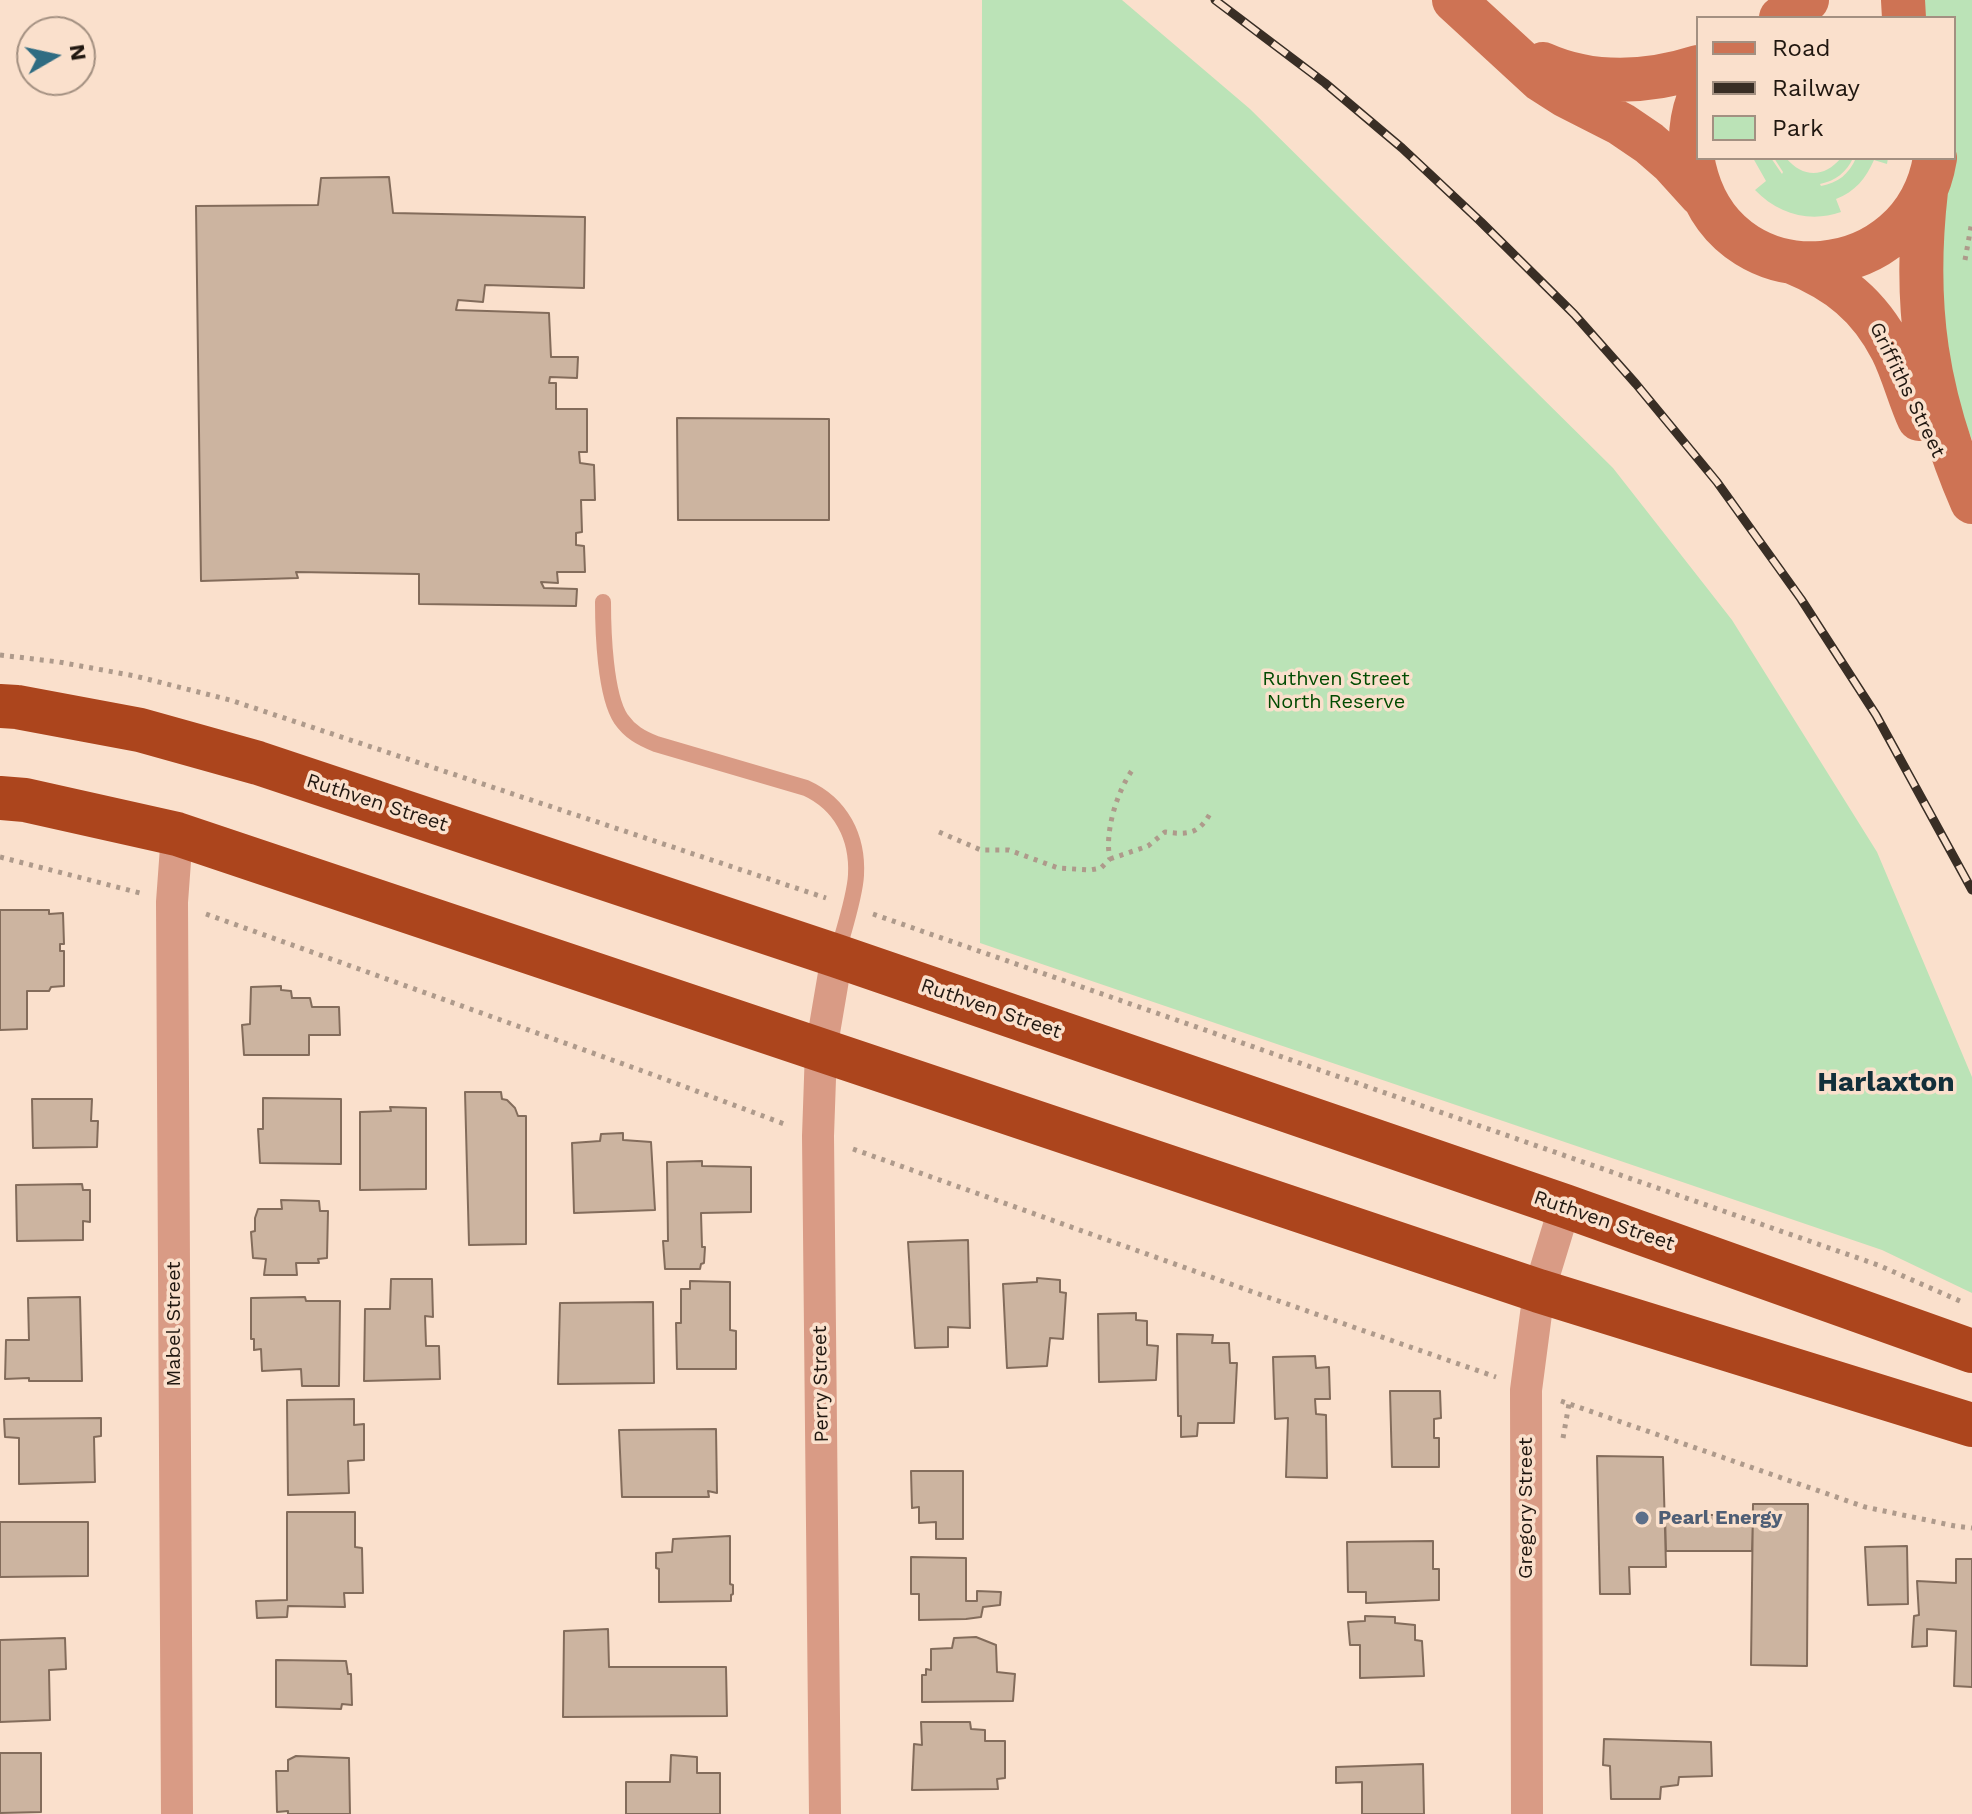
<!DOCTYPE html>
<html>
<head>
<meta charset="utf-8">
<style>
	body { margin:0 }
	#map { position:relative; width:1972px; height:1814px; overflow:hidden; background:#fae0cc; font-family:"Work Sans",sans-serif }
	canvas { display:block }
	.legend { position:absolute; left:1696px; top:16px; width:260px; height:144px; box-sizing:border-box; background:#fae0cc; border:2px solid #a39081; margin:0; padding:10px 14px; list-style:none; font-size:24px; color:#201710 }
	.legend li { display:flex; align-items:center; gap:16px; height:40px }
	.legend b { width:40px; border:2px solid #a39081 }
	.north { position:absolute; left:16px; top:16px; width:80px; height:80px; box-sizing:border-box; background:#fae0cc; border:2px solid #a39081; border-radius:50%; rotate:81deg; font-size:22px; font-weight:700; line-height:32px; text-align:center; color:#201710 }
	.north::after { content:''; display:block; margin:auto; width:28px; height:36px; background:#2f6c82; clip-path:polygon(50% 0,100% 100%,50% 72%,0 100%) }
</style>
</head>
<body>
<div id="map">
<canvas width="1972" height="1814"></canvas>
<ul class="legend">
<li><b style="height:10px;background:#ce7354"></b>Road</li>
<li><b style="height:10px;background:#392e25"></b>Railway</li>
<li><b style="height:22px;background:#bbe3b7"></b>Park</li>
</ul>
<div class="north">N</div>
</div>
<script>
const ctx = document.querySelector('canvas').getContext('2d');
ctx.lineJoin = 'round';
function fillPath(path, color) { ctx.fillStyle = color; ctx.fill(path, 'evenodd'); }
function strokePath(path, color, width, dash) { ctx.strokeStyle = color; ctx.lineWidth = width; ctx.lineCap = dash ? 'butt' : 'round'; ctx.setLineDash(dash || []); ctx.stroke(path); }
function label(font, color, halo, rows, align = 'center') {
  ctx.font = font + ' "Work Sans",sans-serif'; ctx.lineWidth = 7; ctx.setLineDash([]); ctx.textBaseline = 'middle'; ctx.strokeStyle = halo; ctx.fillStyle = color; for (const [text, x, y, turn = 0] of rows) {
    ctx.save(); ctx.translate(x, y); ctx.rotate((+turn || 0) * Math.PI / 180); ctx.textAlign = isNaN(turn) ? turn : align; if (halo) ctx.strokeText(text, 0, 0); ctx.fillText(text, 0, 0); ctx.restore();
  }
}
fillPath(new Path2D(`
	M982,0H1122L1250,109L1613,468L1732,620L1877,852L1972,1077V1293L1882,1250L980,943Z
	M1914,0H1972V440L1959,406L1939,316L1942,218L1955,152L1954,18H1916Z
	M1753,158H1771L1782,174L1783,172L1774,158H1786C1803,178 1824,178 1841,158H1853C1847,172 1835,181 1820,184L1821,186C1838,183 1849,174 1856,158H1888L1887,164L1874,160C1866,178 1855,192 1836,199L1841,212C1810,223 1778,214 1755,190L1766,181Z`), '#bbe3b7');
const building = new Path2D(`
	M389,177L393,213L585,217L584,288L485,285L483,302L458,300L456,310L549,313L551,357H578L577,378L550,377L549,383H556V409H587V452H579L580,463L594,465L595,500H581L582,532L576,533V545L584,546L585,572H557L558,583L541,582L544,588L577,589L576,606L419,604V574L296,572L298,578L201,581L196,206L318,205L321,178Z
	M677,418L829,419V520H678Z
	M0,910H49V914L63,913L64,944H60V951H64V986L51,987L49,991H27V1029L0,1030Z
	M281,986V990L291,991L292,998H310L312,1007H339L340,1035H309V1055H244L242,1025L250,1024L251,987Z
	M465,1092H501L502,1099L507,1100L515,1108L518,1116H526V1244L469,1245Z
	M263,1098L341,1099V1164L260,1163L258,1129H263Z
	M32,1099H92L91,1121H98L97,1147L33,1148Z
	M390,1107L426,1108V1189L360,1190V1112L391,1111Z
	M623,1133V1140L651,1142L655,1210L574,1213L572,1143L600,1141L601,1134Z
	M702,1161V1166L751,1167V1212L701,1213L702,1247H705L704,1263L701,1264L700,1269H665L663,1241H668L667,1162Z
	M82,1184L83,1190H90V1222L83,1221V1240L17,1241L16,1185Z
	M281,1200L319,1201L320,1211H328L327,1258L318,1259L319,1263H296L297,1275H264L266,1259L253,1258L251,1232L255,1231V1218L258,1209H282Z
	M968,1240L970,1328L948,1327V1347L915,1348L908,1242Z
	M1037,1278L1060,1280V1292L1066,1293L1063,1339L1050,1338L1047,1366L1007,1368L1003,1284L1037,1282Z
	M391,1279H432L433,1317L425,1316L426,1346H439L440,1379L364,1381L365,1309H390Z
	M690,1281L730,1282V1330L736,1331V1369H677L676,1323H681V1289H690Z
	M80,1297L82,1381H29V1378L5,1379L6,1340H29L28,1298Z
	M305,1297L306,1301H340L339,1386H302L301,1369L262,1371L261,1349L254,1350V1339H251V1298Z
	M653,1302L654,1383L558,1384L560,1303Z
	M1136,1313V1320L1147,1321V1345L1158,1346L1156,1380L1099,1382L1098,1314Z
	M1177,1334L1213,1335L1212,1343H1229L1230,1363H1237L1234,1423H1198L1197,1436L1181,1437V1416H1178Z
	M1315,1356L1316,1368L1329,1367L1330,1399H1315L1316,1414L1326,1415L1327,1478L1286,1477L1288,1418L1275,1419L1273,1357Z
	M1390,1391H1440L1441,1418L1434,1419V1438H1439V1467H1392Z
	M354,1399V1425L364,1424V1460L348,1461L349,1493L288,1495L287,1400Z
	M101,1418V1436L94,1437L95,1482L19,1484V1438L5,1437L4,1419Z
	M716,1429L717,1493L708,1491L709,1497H622L619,1430Z
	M1597,1456L1663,1457L1666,1567H1629L1630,1594H1600Z
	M911,1471H963V1539H936V1522L919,1523V1507L912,1508Z
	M1753,1504H1808L1807,1666L1751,1665Z
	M287,1512H355V1547L362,1548L363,1593H344L345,1607L288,1606L287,1617L257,1618L256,1601L287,1600Z
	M1665,1515H1753L1752,1551H1666Z
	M0,1522H88V1576L0,1577Z
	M730,1536V1584L733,1585V1594L731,1595V1601L659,1602V1569L656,1568V1553L672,1552L673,1539Z
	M1433,1541V1569H1439V1600L1366,1603V1592H1348L1347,1542Z
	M1907,1546L1908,1604L1868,1605L1865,1547Z
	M911,1557L966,1558V1601H977V1591L1001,1592L1000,1605L983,1607L981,1617L966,1619L919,1620V1594H911Z
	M1956,1559H1972V1687L1954,1686L1956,1631L1927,1629V1646L1912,1647L1914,1616L1919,1615L1917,1581L1956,1583Z
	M1365,1616L1395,1617V1623L1415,1625V1640L1422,1641L1424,1676L1360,1678V1645H1350L1348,1622L1365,1621Z
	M608,1629L609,1667H726L727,1716L563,1717L564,1631Z
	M976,1637L996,1645L997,1672L1015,1674L1013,1701L922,1702V1675H926V1669L931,1670V1649L952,1648L954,1638Z
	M65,1638L66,1669L49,1670L50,1720L0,1722V1640Z
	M276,1660L346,1661L348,1674H351L352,1705L342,1704L341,1709L276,1707Z
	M921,1722H970L971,1729L985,1730V1741H1005V1778L997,1779L998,1789L912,1790L914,1744L922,1745Z
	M1604,1739L1711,1742L1712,1776L1679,1777L1678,1785L1661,1787L1660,1799H1611L1610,1766L1603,1765Z
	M0,1753H41V1812L0,1813Z
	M671,1755L697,1757V1773H720V1814H626V1782H670Z
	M296,1756L349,1758L350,1814H288V1811L277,1812L276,1771H288V1760Z
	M1423,1764L1424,1814H1362V1782L1336,1783V1767Z`);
fillPath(building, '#ccb4a0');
strokePath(building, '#836c5b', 2);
strokePath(new Path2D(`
	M1965,260L1972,221
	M0,655L59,662L135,676L230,700L826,898
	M939,832L981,850H1009L1058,868L1090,870L1101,868L1110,859C1104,833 1117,791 1133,769
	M0,857L140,893
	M1110,859L1148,846L1165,832C1189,835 1199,834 1211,812
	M206,914L651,1074L787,1125
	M873,914L1878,1265L1960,1301
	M853,1149L1253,1292L1496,1377
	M1561,1401L1865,1507L1955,1526L1972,1528
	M1563,1438L1569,1404`), '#ae9a8b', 5, [4, 6]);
strokePath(new Path2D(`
	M603,602C603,631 605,695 621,719C630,732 641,738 656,744L806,788C841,804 858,837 856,875C855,897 843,932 837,955`), '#d99b85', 16);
strokePath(new Path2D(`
	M177,834L172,902L177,1814
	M825,1814L818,1136L821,1050L837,956
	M1527,1814L1526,1390L1539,1291L1565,1206`), '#d99b85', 32);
strokePath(new Path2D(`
	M1454,0L1541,80L1566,96L1621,124L1649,143L1672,163L1701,195
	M1903,0L1904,18
	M1781,18L1807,0
	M1543,64C1592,86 1648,83 1698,67
	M1698,100C1689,125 1689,152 1697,178C1734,302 1914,287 1935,158
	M1926,191C1913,305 1926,396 1972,502
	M1792,262C1838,281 1869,305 1892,350C1903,372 1909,397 1919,419`), '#ce7354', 44);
strokePath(new Path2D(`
	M0,706L17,707L140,730L258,763L837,956L1565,1206L1972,1351
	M0,798L25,800L177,834L1539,1291L1972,1425`), '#ac451d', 44);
const rail = new Path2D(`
	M1215,0L1325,83L1402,148L1481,222L1574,314L1636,384L1717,482L1801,599L1876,715L1972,890`);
strokePath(rail, '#392e25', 9);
strokePath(rail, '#fae0cc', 6, [18]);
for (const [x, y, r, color] of [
	[1642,1518,8,"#5c6f8a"]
]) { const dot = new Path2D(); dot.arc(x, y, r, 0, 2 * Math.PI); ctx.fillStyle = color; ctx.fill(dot); strokePath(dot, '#fae0cc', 3); }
label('20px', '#201710', '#fae0cc', [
	["Griffiths Street",1907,390,64],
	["Ruthven Street",377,803,18],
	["Ruthven Street",991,1009,19],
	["Ruthven Street",1604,1221,19],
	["Mabel Street",174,1324,-90],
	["Perry Street",821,1384,-91],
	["Gregory Street",1526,1508,-90]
]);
label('20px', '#024b01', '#fae0cc', [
	["Ruthven Street",1336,679],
	["North Reserve",1336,702]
]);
label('bold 20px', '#4e5e75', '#fae0cc', [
	["Pearl Energy",1658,1518]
], 'left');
label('bold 28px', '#122f3a', '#fae0cc', [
	["Harlaxton",1886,1083]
]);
</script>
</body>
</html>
